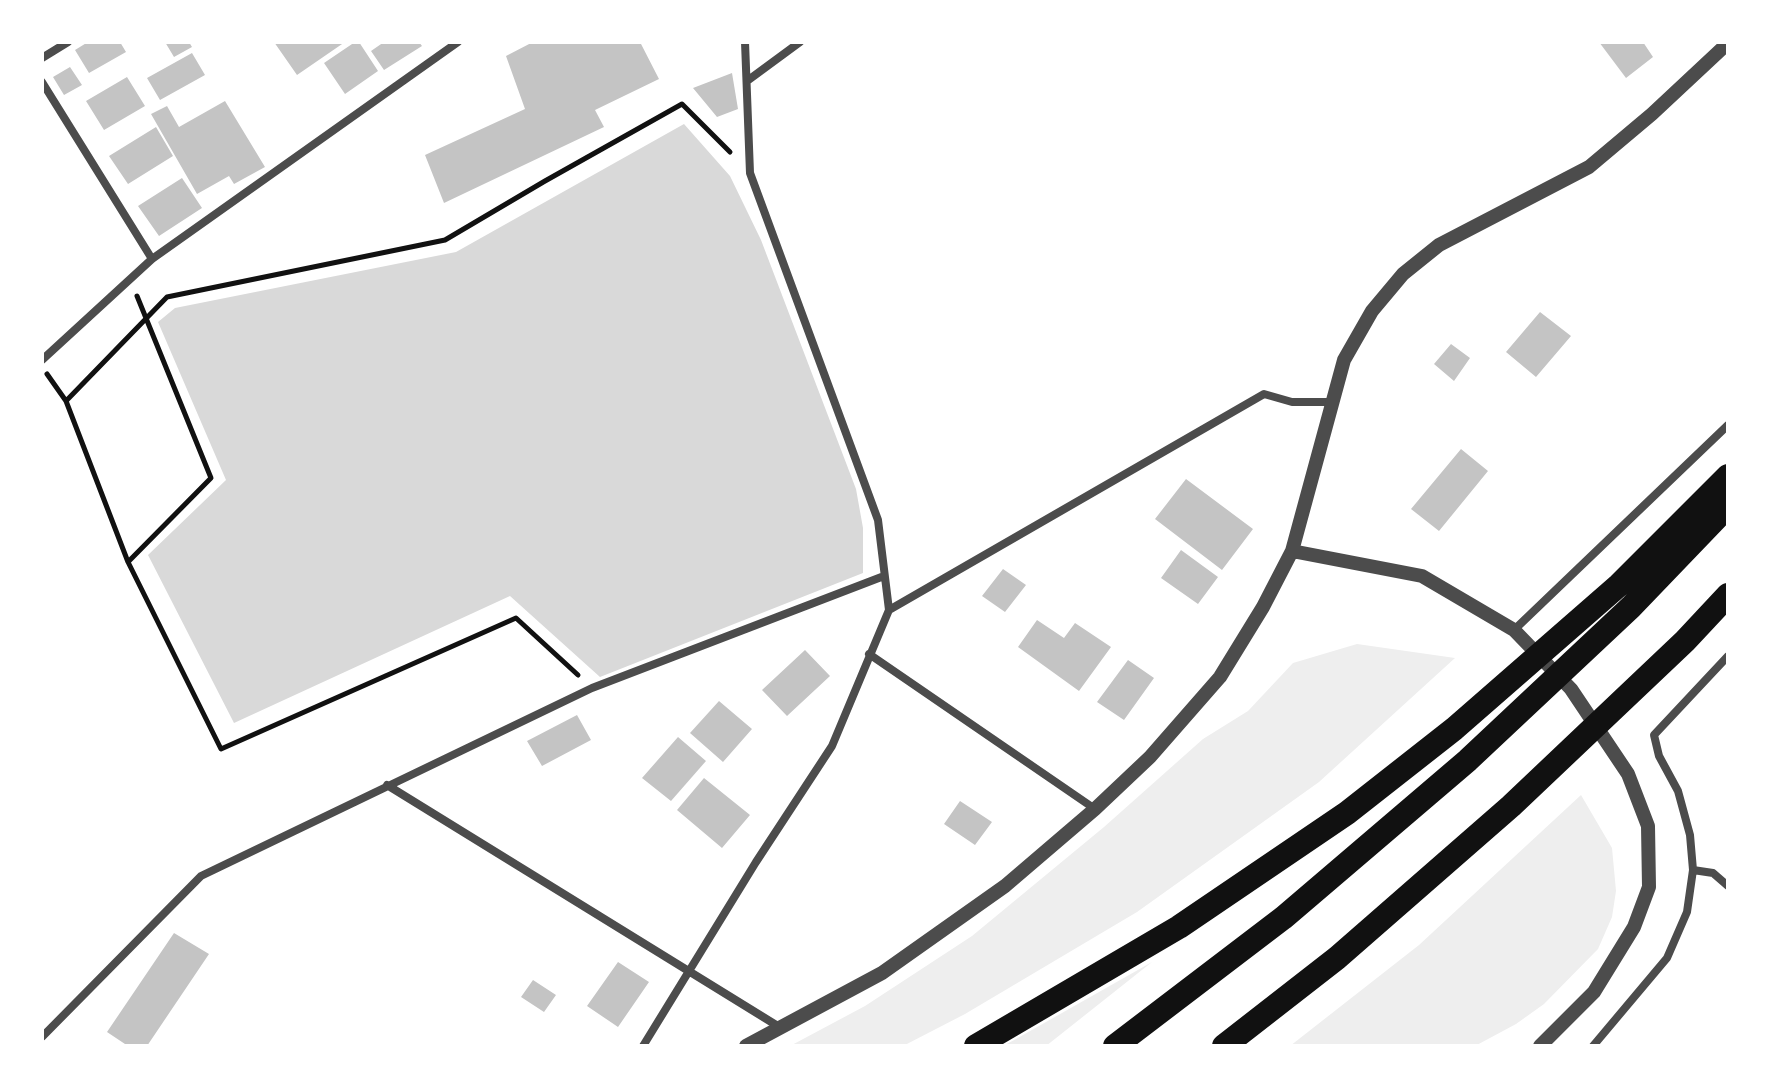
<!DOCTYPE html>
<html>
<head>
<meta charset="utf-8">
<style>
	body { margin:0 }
	#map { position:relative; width:1770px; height:1088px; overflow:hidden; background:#fff; font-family:"PT Sans",sans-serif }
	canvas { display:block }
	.frame { position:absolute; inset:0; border:44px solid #fff; pointer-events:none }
</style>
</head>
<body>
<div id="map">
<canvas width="1770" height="1088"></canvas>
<div class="frame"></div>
</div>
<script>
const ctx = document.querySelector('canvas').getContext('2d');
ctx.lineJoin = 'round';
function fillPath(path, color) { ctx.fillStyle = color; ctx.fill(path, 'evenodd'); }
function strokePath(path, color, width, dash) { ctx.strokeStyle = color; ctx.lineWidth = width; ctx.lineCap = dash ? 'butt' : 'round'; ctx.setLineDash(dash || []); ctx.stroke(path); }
fillPath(new Path2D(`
	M1357,644L1455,658L1319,782L1137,912L965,1014L903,1046H790L865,1006L972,936L1104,827L1203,739L1248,711L1293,663Z
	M1581,795L1612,848L1616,891L1612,917L1598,949L1544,1004L1516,1024L1475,1046H1290L1419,945Z
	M1152,962L1046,1046H1003L1016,1039Z`), '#eee');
fillPath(new Path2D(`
	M684,124L730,176L761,240L856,489L863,528V573L600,677L510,596L234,723L148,555L226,480L158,322L175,308L456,252Z`), '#d9d9d9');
fillPath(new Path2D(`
	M88,42H120L126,52L89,73L75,50Z
	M165,42H189L192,47L174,57Z
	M274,42H345L297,75Z
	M355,42H359L378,71L345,94L324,63Z
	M384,42H419L422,46L384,70L371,51Z
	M533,42H640L659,79L595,110L604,127L444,203L425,155L525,109L506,56Z
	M1599,42H1643L1653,57L1626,78Z
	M192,53L205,75L160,100L147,78Z
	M70,67L82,85L64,95L53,77Z
	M732,73L738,109L717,117L693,88Z
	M127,77L145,106L104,130L86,101Z
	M225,101L265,167L234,184L229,176L197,194L151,114L167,106L179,127Z
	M156,127L173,156L128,184L109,156Z
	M182,178L202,208L159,236L138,206Z
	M1540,312L1571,336L1536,377L1506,352Z
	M1451,344L1470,358L1454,381L1434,364Z
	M1461,449L1488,471L1439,531L1411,509Z
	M1186,479L1253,529L1222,570L1155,519Z
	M1181,550L1218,577L1198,604L1161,578Z
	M1003,569L1026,585L1005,612L982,596Z
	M1037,620L1064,638L1075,623L1111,647L1079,691L1018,647Z
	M805,650L830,676L787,716L762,690Z
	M1128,660L1154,678L1124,720L1097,702Z
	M719,701L752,729L723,762L690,733Z
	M577,715L591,740L542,766L527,741Z
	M678,737L706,761L671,801L642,778Z
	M704,778L750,815L722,848L677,810Z
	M960,801L992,822L975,845L944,824Z
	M174,933L209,954L147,1046H128L107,1032Z
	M618,962L649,982L618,1027L587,1006Z
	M533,980L556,995L544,1012L521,997Z`), '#c4c4c4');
strokePath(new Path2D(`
	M47,374L66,401L128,562L221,749L516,618L578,675
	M66,401L167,297L445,240L545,181L682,104L730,152
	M128,562L211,478L137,296`), '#111', 5);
strokePath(new Path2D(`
	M42,58L68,42
	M747,81L800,42
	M42,82L152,259
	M42,360L152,259L458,42
	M889,610L1264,394L1292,402H1332
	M1514,630L1728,425
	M869,654L1095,809
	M387,785L781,1028
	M1693,870L1713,873L1728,886
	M42,1037L201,876L592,688L884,576
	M643,1046L756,862L832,746L889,610L878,520L750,173L745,42
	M1593,1046L1667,958L1687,912L1693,870L1690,835L1678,791L1659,756L1654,735L1728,656`), '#4c4c4c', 8);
strokePath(new Path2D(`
	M1292,551L1422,576L1514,630L1571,689L1628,774L1648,826L1649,887L1634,927L1594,992L1540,1046
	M746,1046L882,973L1005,886L1095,809L1150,757L1220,677L1263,607L1292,551L1344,360L1372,311L1403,274L1439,245L1589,167L1652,114L1728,43`), '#4c4c4c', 14);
strokePath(new Path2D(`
	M976,1046L1179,927L1347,813L1454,729L1619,585L1728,476
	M1115,1046L1283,918L1468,760L1631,607L1728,506
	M1224,1046L1337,958L1511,806L1685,641L1728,595`), '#111', 24);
</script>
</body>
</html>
